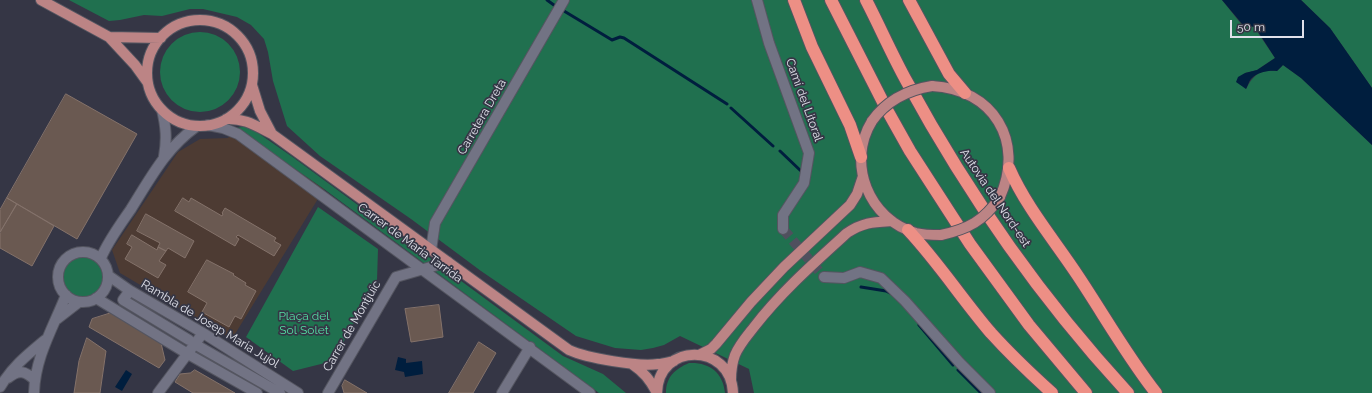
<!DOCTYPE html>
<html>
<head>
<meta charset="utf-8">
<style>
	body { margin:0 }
	#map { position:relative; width:1372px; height:393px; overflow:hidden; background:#353645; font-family:Raleway,sans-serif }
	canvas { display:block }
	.scale { position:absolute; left:1230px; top:20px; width:74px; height:18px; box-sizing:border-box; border:2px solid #e0e1ea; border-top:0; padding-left:5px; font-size:12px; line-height:14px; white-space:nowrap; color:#e0e1ea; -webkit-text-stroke:3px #353645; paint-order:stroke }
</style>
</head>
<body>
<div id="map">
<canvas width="1372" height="393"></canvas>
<div class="scale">50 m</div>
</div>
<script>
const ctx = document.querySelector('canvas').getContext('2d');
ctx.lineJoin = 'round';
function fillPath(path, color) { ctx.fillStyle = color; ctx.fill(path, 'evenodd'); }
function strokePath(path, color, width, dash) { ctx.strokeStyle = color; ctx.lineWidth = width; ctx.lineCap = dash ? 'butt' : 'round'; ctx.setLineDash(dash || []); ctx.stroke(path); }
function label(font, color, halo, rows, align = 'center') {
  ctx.font = font + ' Raleway,sans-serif'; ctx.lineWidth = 3.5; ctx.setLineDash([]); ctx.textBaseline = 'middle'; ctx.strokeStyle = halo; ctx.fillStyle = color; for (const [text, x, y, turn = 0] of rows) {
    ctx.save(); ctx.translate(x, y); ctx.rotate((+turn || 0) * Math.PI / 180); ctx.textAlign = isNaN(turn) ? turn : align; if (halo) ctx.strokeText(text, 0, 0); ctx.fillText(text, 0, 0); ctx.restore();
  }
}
fillPath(new Path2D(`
	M236,128L324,189L232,339L120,273L112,250L178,152L200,139L228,138Z`), '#4d3b33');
fillPath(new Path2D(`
	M69,0H1222L1242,25L1254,27L1275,58L1257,70L1245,73L1246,89C1253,75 1260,69 1277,71L1283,65L1301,78L1372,145V393H754L749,369L680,336L664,345L653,348L641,350L615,348L576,336L481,271L411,219L320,156L287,126L273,81L268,52L264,39L251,25L237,17L203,9H190L162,16L144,15L120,20L109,21Z
	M1301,0H1372V88L1330,28Z
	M160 72a40 40 0 1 1 80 0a40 40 0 1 1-80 0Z
	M248,126L294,158L563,356L603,374L626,393H599L324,189L236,128Z
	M318,207L378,249L377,281L333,361L293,371L246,337Z
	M63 277a20 20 0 1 1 40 0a20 20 0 1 1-40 0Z
	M689,363C709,362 723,372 725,393H666C666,377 675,369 689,363Z`), '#20704f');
fillPath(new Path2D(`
	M1222,0H1301L1330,28L1372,88V145L1301,78L1283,65L1277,71C1269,70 1258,72 1252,78C1249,80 1248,86 1246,89L1236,82L1238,77L1245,73L1257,70L1275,58L1255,27L1243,25Z
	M398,357L406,359V363L422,361L423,374L405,377L404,372L395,370Z
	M126,370L132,374L122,391L115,387Z`), '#001e3e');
strokePath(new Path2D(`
	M547,0L558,8
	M564,11L612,40L620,37L624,38L727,104
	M731,108L773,146
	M780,151L802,172
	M861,287L886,291L892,294
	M919,325L953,365
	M958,370L981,393`), '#001e3e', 3);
const building = new Path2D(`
	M66,94L137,134L77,239L7,198Z
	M7,198L17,204L0,232V210Z
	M183,198L189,202L191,198L222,216L223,214L222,213L225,208L276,238L274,241L281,245L274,256L238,235L236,237L239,239L235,246L175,211Z
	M17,204L54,226L32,266L0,248V233Z
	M146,214L194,241L185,258L168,248L166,251L158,247L160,243L137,231Z
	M132,235L157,250L158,247L166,251L159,261L166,265L158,278L125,259L132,247L127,244Z
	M207,260L234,274L233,275L246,283L245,285L256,291L241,319L235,316L229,327L202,312L207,303L188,292Z
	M439,305L443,337L411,342L405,309Z
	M111,313L161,343L165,360L159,368L89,327L92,319Z
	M87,338L106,351L100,393H74L79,361Z
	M479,342L496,353L473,393H449Z
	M195,370L235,393H193L175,382L180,374L190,373Z
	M345,380L367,393H344L342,386Z`);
fillPath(building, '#6a5951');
strokePath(building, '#84726a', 1);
strokePath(new Path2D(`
	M783,229L824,277`), '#4f505e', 10, [10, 5]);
const minor = new Path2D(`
	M757,0L769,43L809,153L804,183L783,215V229
	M162,110C166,127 167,139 164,156
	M208,125L223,128L238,134L590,393
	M431,250L435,223L564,0
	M58 277a25 25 0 1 1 50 0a25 25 0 1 1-50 0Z
	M101,258C108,241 120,225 131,209C151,177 166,148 197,126
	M109,276L129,290L203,333L298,393
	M824,277L844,278L860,272L881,278L905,301L960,363L990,393
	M128,293L123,300L189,340
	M96,298L188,354L257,393
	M57,319L79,302
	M198,346L280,393
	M8,378C19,369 25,371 35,380
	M0,387C13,366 27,355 45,340
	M34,393C35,357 53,328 66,295
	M158,393L203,333
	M328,393L396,277L448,262
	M502,393L530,347`);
const major = new Path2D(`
	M41,0L109,37L135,65L148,83
	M147 73a53 53 0 1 1 106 0a53 53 0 1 1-106 0Z
	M109,37L161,38
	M252,85L260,111L272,134
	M932,86C993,89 1025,141 1000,197
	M226,119C245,118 256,126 272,134L569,350C587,358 638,367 658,364C663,364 669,362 674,361
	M872,121C846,163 869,220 916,233C924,235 933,235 941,235
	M699,355L711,349L716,344L751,302L784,267L850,205L857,194L863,176
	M632,364C644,372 650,380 657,393
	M731,380C731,371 732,363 735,355C739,345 747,336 754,327C781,292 814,263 847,233C863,222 874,222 892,221
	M657,393C658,342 731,342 733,393`);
const highway = new Path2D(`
	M794,0L812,47L850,125L861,157
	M831,0L887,110L910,151L970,244L1029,325L1086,393
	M866,0C880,27 892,55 907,82C967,192 1043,301 1128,393
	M909,0L949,74L965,93
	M1009,168C1026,207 1055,241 1078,276C1104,315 1127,356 1156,393
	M908,230C938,262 962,299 991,333C1010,354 1031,374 1052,393`);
strokePath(minor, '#545560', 12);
strokePath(major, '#545560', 12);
strokePath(highway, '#545560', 14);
strokePath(minor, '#727384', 10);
strokePath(major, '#bc8485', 10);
strokePath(highway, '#ed8f85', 12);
const majorBridge = new Path2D(`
	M872,121C887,100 907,90 932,86
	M941,235C968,229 984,221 1000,197`);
strokePath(majorBridge, '#545560', 12, []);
strokePath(majorBridge, '#bc8485', 10);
label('12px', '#e0e1ea', '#353645', [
	["Camí del Litoral",804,100,70],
	["Carretera Dreta",482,117,-60],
	["Autovia del Nord-est",995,198,56],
	["Carrer de Maria Tarrida",410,243,36],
	["Rambla de Josep Maria Jujol",210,324,31],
	["Carrer de Montjuïc",352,326,-60]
]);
label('12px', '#54dfa4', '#353645', [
	["Plaça del",304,316],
	["Sol Solet",304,330]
]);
</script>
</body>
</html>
